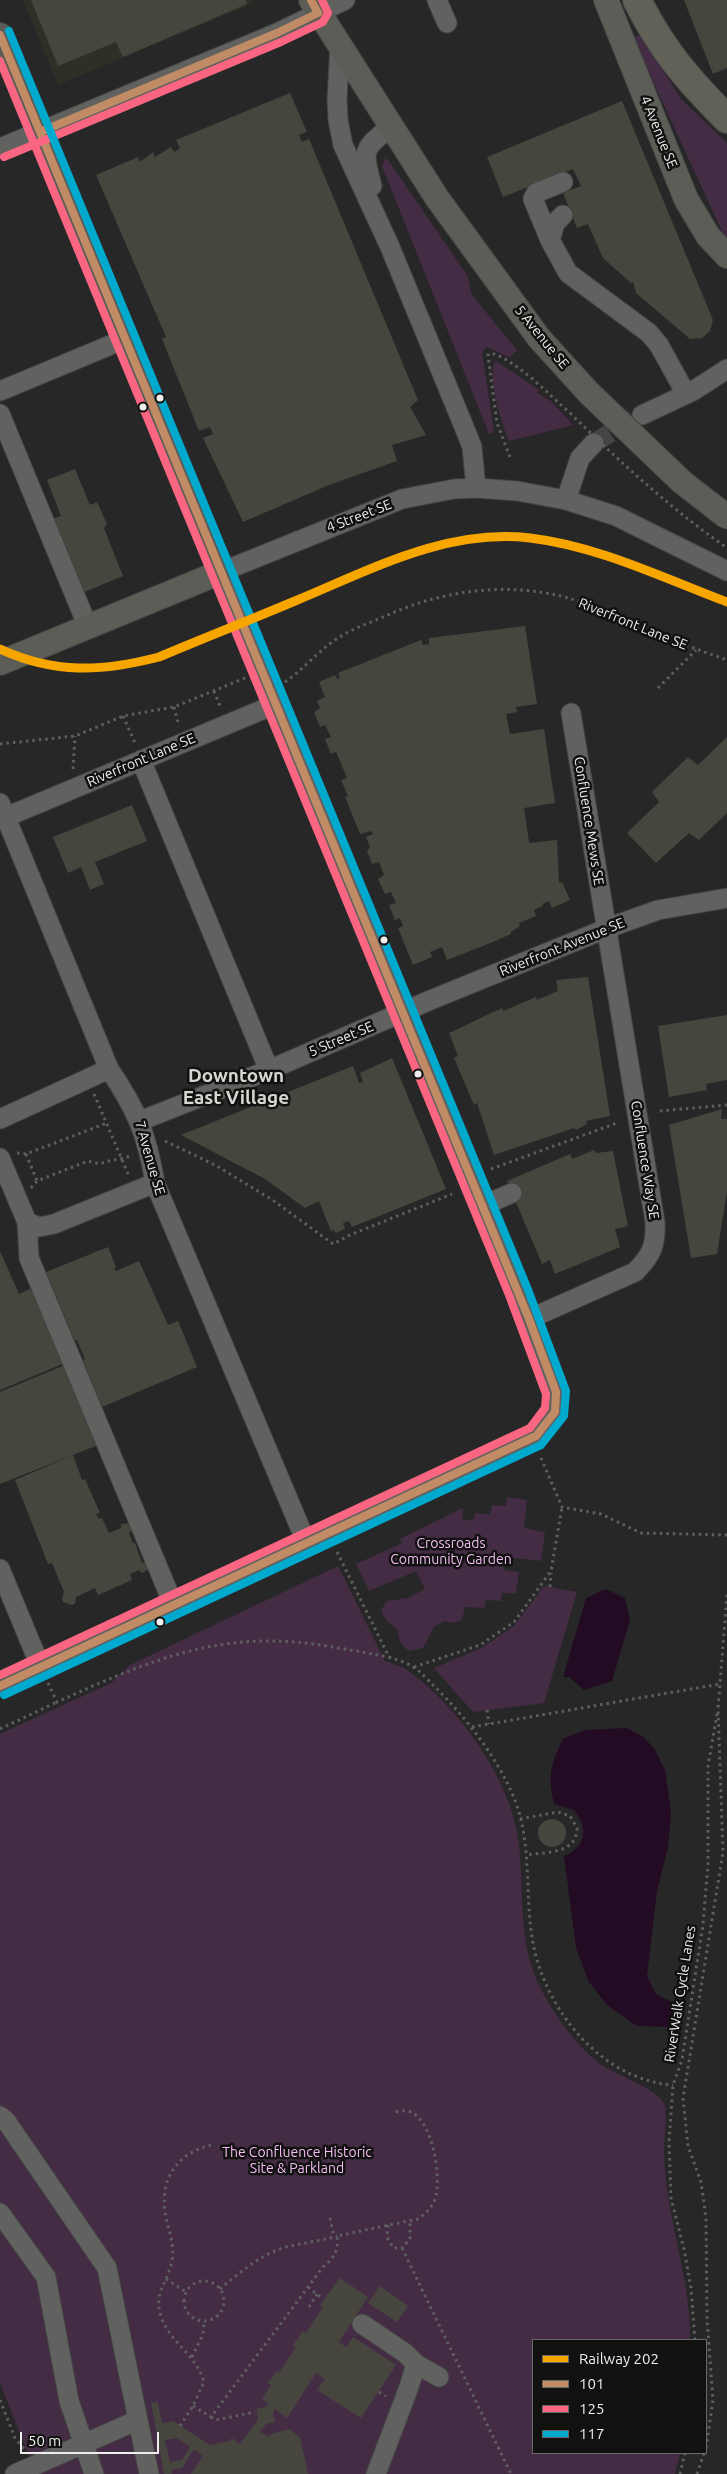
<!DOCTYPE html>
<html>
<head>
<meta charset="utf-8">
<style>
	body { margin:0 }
	#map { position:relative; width:727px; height:2474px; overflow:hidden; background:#272727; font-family:Ubuntu,sans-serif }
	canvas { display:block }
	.legend { position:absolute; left:532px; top:2339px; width:175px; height:115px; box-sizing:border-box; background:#111110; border:1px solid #696968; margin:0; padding:6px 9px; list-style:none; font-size:15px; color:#eeeeed }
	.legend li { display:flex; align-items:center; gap:10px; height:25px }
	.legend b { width:25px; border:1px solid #696968 }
	.scale { position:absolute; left:20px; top:2432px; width:139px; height:22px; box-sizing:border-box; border:2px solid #eeeeed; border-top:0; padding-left:6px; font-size:15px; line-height:18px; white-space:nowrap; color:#eeeeed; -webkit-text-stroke:4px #111110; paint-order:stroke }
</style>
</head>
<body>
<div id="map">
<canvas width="727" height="2474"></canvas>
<ul class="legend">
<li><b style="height:6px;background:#f7a600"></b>Railway 202</li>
<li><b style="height:6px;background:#c18c65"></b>101</li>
<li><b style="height:6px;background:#fa6682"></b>125</li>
<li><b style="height:6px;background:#00a9ce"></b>117</li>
</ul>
<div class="scale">50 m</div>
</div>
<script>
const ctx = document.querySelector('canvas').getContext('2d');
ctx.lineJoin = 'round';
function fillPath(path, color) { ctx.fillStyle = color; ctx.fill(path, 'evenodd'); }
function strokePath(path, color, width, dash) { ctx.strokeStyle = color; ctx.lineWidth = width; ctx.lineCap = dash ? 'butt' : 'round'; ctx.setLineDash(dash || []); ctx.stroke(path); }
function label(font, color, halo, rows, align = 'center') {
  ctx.font = font + ' Ubuntu,sans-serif'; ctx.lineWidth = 5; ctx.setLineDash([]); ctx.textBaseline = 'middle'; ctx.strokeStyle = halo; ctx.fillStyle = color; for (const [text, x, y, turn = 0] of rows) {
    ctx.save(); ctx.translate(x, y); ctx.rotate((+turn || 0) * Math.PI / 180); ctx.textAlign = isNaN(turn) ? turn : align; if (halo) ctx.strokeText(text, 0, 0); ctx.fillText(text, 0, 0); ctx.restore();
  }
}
fillPath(new Path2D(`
	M23,0H254L251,4L58,85Z`), '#2f2f28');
fillPath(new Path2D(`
	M640,35L682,100L727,143V242L633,38Z
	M386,157L467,275L472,295L517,350L510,358L487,347L482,352L494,432L489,434L382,166Z
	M496,361L539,390L537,393L551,401L573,425L509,441C502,426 486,373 496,361Z
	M507,1497L527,1500L524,1528L545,1532L541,1561L507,1557L504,1570L519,1572L516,1593H502L501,1601L486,1600L484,1608L465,1607L462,1620L452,1623L444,1621L434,1627L423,1648L409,1651C401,1646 398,1639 398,1630L386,1620L381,1610L387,1601L408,1598L425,1589L416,1571L369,1591L356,1564L402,1543L400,1539L463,1508L462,1519L473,1521L475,1513L490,1515L492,1505L506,1506Z
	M338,1566L385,1661C392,1664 401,1666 407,1670C458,1706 512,1780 519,1844C524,1890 518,1942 539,1985C553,2014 577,2047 603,2066C617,2075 657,2089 664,2103C668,2112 664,2140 664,2151C665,2215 691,2276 690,2340H533V2453H680L675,2474H36L0,2383V1734L111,1683L130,1665Z
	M544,1586L577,1592L544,1703L473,1712L434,1668L481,1648L514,1626Z`), '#442c45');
fillPath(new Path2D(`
	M606,1589L625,1598L630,1620L612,1681L584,1690L569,1677H563L586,1598Z
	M627,1728L642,1736L654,1748L665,1770L671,1813L668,1847L657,1891L647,1976L656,1994L678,2005L674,2027L637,2026L607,2005L589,1982L576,1948L564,1856C586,1847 589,1828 574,1810L554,1804C548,1776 550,1765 563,1739L584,1730Z`), '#230b24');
fillPath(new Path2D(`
	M31,0H246L247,4L123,57L116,42L58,66Z
	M684,0H727V68L713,74Z
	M290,93L307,132L299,135L302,142L309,139L418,400L410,407L426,435L392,445L397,461L329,485L243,522L203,438L213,434L210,427L199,431L162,339L166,337L96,175L138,157L140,162L153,152L155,157L171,147L174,152L180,148L176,140Z
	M622,101L713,320L710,331L702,338L690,339L636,293L633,282L631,283L603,258L588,224L577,228L563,193L581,186L573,169L503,197L487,157Z
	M75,469L90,505L97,502L107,524L104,528L123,576L82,593L52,519L61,516L47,480Z
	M525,626L537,704L516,707L517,712L506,714L510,734L544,729L555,803L524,808L528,835L529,843L557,840L559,883L562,882L570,900L552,908L549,901L542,904L543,906L534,910L536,916L519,923L520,926L511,932V934L493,942L447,960L442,947L430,952L432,957L413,965L398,928L403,926L400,918L395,920L389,905L396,903L391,892L385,894L378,879L384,875L379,862L372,864L367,851L370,847L366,837L373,834L371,831L360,834L345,797L348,796L341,780L347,778L336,752L331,754L325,739L331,737L325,725L320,727L314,712L320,708L317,701L325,697L319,682L335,675L337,679L340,678L338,673L421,640L423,645L429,644V638Z
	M727,737V813L699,840L689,833L656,863L627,833L659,802L652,792L688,757L698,765Z
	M132,805L147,841L95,862L104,884L90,890L81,867L68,873L53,837Z
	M588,977L610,1116L586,1121L587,1124L576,1130L574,1128L494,1155L477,1103L474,1105L454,1058L458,1056L449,1033L502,1008L503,1011L536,997L537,1000L558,991L556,980Z
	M727,1015V1080L706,1084L707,1090L669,1097L658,1026Z
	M392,1058L446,1189L352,1227L349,1221L343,1223L345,1229L335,1233L334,1230L331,1231L319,1201L305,1208L265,1179L181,1135L353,1066L359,1083L363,1082L360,1073Z
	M722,1109L721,1119H727V1191L717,1254L691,1258L669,1125Z
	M594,1150L596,1153L613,1151L628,1226L615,1229L620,1247L555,1274L550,1260L542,1264L507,1181L570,1154L572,1159Z
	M108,1247L116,1267L114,1268L116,1271L139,1261L168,1325L178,1321L197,1367L102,1407L83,1360L85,1359L77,1340L75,1341L46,1272Z
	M0,1251L19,1294L32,1288L65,1363L0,1390Z
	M65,1365L98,1445L0,1484V1392Z
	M73,1455L82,1480L85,1479L100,1513L96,1514L99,1519L102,1518L109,1533L121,1528V1524L130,1523L133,1530L129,1533L133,1543H135L142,1563L146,1562L149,1569L142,1573L139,1570L130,1574L132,1580L98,1595L95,1588L76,1597L75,1604L72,1605L63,1602L62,1599L64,1592L52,1563L48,1564L15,1480Z
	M538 1833a14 14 0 1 1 28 0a14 14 0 1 1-28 0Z
	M340,2278L368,2297L339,2342L346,2347L353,2337L396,2365L361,2418L317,2390L325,2379L316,2373L287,2418L275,2409L273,2413L275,2422L266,2424L260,2432L269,2437L271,2434L289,2429L300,2437L308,2474H191L203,2456L194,2449L182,2468L171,2470L172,2474H164L151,2403L158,2402L162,2423L173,2421L210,2445L229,2441L232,2438L240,2444L258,2419L256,2409L266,2407L268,2404L262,2399L271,2385L268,2383L276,2371L279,2373L296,2347L293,2345L303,2331L306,2333L323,2307L320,2305ZM177,2438L190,2447L182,2460L170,2462L165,2440Z
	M380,2286L408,2306L397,2322L368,2303Z`), '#46463e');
strokePath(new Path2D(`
	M594,443L633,419`), '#454545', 19, [19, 9]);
const minor = new Path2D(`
	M437,0L447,23
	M340,44L337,99L338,120L343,145L390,247L469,439L472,447L476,488
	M0,148L277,33L345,0
	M372,186C363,151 361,149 391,127
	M563,215L555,223L550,240L568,273L649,333L659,345L686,394
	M550,240L533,199L536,193L563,182
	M0,391L125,339
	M0,414L88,627
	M642,415L693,391L727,369
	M566,500L580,458L594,443
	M141,760L269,1070
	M0,803L109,1069C137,1110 147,1135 155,1183L307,1544
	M6,817L276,704
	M0,1119L109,1069
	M140,1121L269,1070L433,999L608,928L658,910L727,898
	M0,1158L27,1222L39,1227L54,1224L155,1183
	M482,1206L512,1193
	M27,1222L29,1258L174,1606
	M529,1319L635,1272C652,1255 656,1245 655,1222L571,713
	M0,1569L41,1668
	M0,1686L536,1436L555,1412L556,1392L529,1319L221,572L402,499L454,489L476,488L517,491L566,500L616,516L727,571
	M0,2116L6,2121L107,2268L149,2474
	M0,2213L46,2277L69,2401L94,2474
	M362,2324L405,2353L416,2364L409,2387L376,2474
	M416,2364L439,2377
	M15,2474L138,2420`);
const major = new Path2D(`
	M311,0L437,198L539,338L589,393
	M606,0L686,199L708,236L727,256
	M0,35L221,572L0,663`);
const highway = new Path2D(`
	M637,0C662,50 688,80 727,119`);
strokePath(minor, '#444', 21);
strokePath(major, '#444', 26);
strokePath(highway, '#444', 30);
strokePath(new Path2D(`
	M510,457L497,423L488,355L491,353C518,361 549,395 570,413
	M285,682C304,669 319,650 338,638C353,628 373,622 390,614C447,589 514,581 575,600C596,606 615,616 635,625C665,638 696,649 727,660
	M658,688L696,650
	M214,691L221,709
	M174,707L179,726
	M123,716L135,743
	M0,744L75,736L123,716L174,707L245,678
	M73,769L75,736
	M94,1094L129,1176
	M660,1111L727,1105
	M165,1141L217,1166L274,1201L333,1244L350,1235L452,1194
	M17,1153L26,1154L107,1123
	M26,1154L37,1181
	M491,1169L617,1123
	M31,1188L37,1181L88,1161L100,1164C111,1159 121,1160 133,1155
	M541,1458L562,1507L601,1514L641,1533L727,1535
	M337,1552L389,1657C397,1660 406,1662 413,1667C420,1671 427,1679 433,1685C467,1718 510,1772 521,1820C531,1862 525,1906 534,1948C548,2013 603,2080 673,2085
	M550,1587L551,1573
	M414,1667L480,1645L514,1622L551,1571L562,1507
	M48,1683L57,1702C124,1672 189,1642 264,1641C305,1640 348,1650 389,1657
	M487,1710L489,1724
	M472,1727L720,1684
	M0,1729L57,1702
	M520,1819L558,1812L570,1816L577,1828C577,1854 546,1852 526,1855
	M330,2218L334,2237
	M388,2225L387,2237L393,2248H402L410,2239V2221
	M402,2248L511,2474
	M166,2279L186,2292
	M184 2301a20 20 0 1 1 40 0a20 20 0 1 1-40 0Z
	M308,2287L323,2299
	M220,2289C239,2273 261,2254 286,2247C303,2243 320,2241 337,2236
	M309,2307L317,2294
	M695,2340L691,2288L684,2249L671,2198L669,2142L673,2085L682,2060L703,1925L708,1864V1766L717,1714
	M192,2357L203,2334L204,2321
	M379,2392L386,2396
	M0,2400L15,2438L25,2450
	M193,2406L211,2417L323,2267C334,2257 339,2252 337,2236L418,2219C425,2214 432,2208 435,2199C442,2179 433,2117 408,2111C404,2110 397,2112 393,2112
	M211,2417L215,2420L255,2412
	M180,2426L193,2406L204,2382C197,2356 172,2344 162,2319C152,2293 167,2285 172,2261C175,2243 168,2230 165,2212C160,2178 178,2153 211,2145
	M706,2448L713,2400L707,2319L706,2218L701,2182L688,2146L683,2098L723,1852L718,1709L727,1594
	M680,2474L685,2453
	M697,2474L704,2453`), '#5f5f5f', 3, [2.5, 4]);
strokePath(minor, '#616160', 19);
strokePath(major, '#5d5d58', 24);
strokePath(highway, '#616158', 28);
const majorBridge = new Path2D(`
	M589,393L682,482L727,517`);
strokePath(majorBridge, '#444', 26, []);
strokePath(new Path2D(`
	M570,413C620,462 670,508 727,548`), '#5f5f5f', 3, [2.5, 4]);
strokePath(majorBridge, '#5d5d58', 24);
strokePath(new Path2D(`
	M0,35L529,1319L556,1392L555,1412
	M40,132L277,33L318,13L311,0
	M0,1686L536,1436L555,1412`), '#c18c65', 8);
strokePath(new Path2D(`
	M0,61L509,1295L546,1394L545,1408L530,1428L0,1675
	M4,157L281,42L323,22L328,13L322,0`), '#fa6682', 8);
strokePath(new Path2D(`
	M4,1695L541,1445L564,1416L566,1391L527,1287L9,31`), '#00a9ce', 8);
strokePath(new Path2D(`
	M0,649C55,674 101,672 159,657C204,638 250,620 295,601C370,570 447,528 530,538C598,546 663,578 727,602`), '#f7a600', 9);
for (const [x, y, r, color] of [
	[160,398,4.5,"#eeeeed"],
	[143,407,4.5,"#eeeeed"],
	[384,940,4.5,"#eeeeed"],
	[418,1074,4.5,"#eeeeed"],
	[160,1622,4.5,"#eeeeed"]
]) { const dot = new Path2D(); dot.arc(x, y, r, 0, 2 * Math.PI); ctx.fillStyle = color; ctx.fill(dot); strokePath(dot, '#111110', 2); }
label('14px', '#eeeeed', '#111110', [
	["4 Avenue SE",659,132,68],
	["5 Avenue SE",542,337,51],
	["4 Street SE",359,516,-21],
	["Riverfront Lane SE",633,624,22],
	["Riverfront Lane SE",141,760,-23],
	["Confluence Mews SE",589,821,81],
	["Riverfront Avenue SE",562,947,-22],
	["5 Street SE",341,1039,-23],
	["7 Avenue SE",150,1158,74],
	["Confluence Way SE",645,1160,81],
	["RiverWalk Cycle Lanes",680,1994,-81]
]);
label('14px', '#f3bdf3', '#111110', [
	["Crossroads",451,1543],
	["Community Garden",451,1559],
	["The Confluence Historic",297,2152],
	["Site & Parkland",297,2168]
]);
label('bold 19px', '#d6d6d3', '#111110', [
	["Downtown",236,1076],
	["East Village",236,1098]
]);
</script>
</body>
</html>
